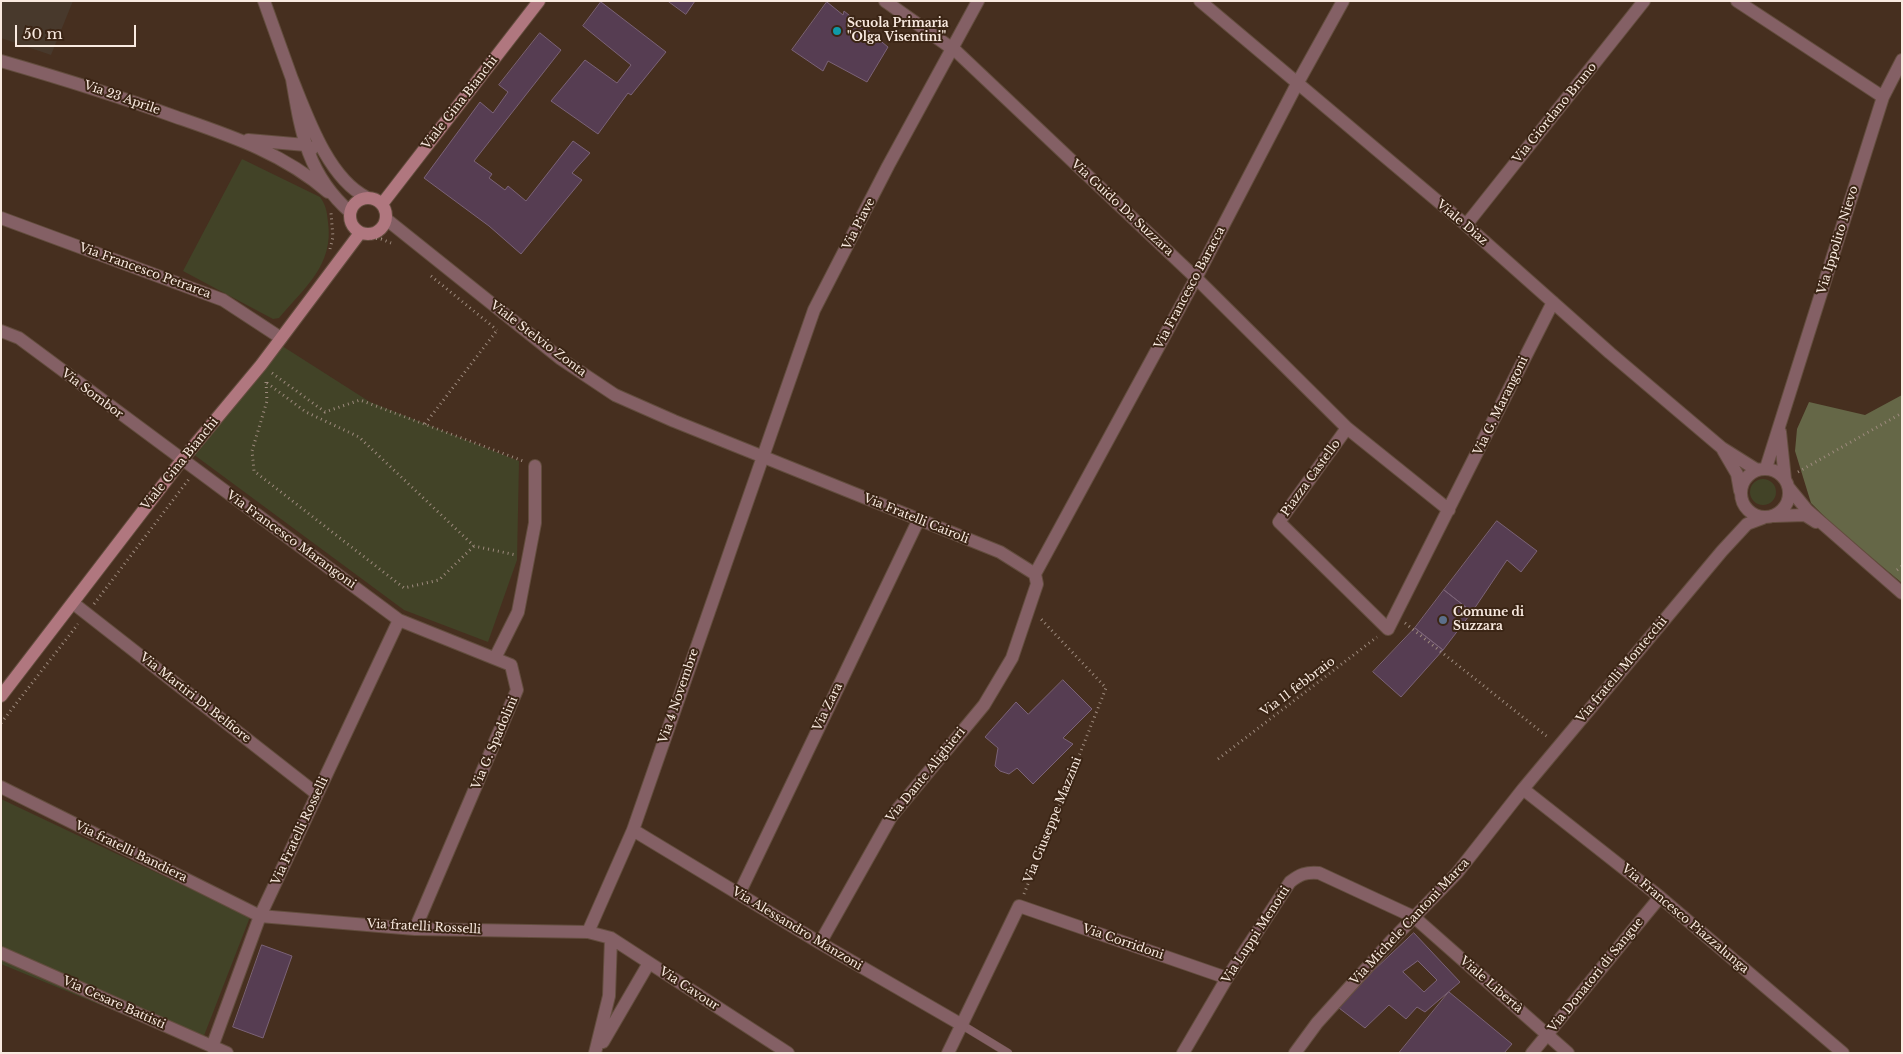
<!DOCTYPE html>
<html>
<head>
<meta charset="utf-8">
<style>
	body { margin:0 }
	#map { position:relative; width:1903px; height:1054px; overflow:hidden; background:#462f1f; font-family:"Libre Baskerville",serif }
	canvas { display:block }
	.frame { position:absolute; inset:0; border:2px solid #f9eae0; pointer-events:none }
	.scale { position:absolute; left:15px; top:25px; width:121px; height:22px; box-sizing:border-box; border:2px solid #f9eae0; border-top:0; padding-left:6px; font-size:15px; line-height:18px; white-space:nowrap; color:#f9eae0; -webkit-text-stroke:4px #3b2515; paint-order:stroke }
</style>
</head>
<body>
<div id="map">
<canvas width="1903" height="1054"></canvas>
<div class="frame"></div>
<div class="scale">50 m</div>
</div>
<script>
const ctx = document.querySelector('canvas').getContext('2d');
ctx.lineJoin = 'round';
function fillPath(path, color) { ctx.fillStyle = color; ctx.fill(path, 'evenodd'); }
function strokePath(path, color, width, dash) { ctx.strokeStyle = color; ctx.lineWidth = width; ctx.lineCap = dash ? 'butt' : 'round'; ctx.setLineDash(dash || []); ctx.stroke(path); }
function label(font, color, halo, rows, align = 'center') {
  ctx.font = font + ' "Libre Baskerville",serif'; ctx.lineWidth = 4; ctx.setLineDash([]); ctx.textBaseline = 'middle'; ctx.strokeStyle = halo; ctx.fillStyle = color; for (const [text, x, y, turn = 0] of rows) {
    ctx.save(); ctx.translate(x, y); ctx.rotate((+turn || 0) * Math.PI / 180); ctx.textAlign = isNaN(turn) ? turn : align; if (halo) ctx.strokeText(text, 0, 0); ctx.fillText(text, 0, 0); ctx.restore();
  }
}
fillPath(new Path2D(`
	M1,1H73L51,55L1,38Z`), '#48392c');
fillPath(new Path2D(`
	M242,159L320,197C326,205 327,212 328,222C334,265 305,287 279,318L273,319L183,271Z
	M279,344L370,402L519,461L517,560L488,642L404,610L189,451Z
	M1750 492a13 13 0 1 1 26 0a13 13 0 1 1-26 0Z
	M1,799L250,917L200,1046L1,964Z`), '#424327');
fillPath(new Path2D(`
	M1902,395V583L1836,528L1811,503L1795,451L1797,429L1809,402L1865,415Z`), '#656747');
const building = new Path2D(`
	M668,1H695L686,14Z
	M601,2L666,52L631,95L628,93L598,134L551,101L585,60L617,83L631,65L583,26Z
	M827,2L843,15L844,11L888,47L867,82L828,61L823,71L792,50Z
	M540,33L561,50L474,161L492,174L489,178L505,190L508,186L526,201L573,141L590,153L572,173L582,180L521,254L489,226L424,178L480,102L493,113L508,92L499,85Z
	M1497,521L1537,551L1521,572L1507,560L1472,612L1444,590Z
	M1444,590L1472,612L1443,650L1415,628Z
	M1415,628L1443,650L1401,697L1373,672Z
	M1063,680L1092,709L1063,738L1073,744L1033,784L1017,768L1009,774L1000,771L995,766L998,748L985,737L1016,702L1028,714Z
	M1414,933L1460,982L1425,1012L1417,1007L1406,1019L1389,1005L1365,1028L1339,1008L1373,971ZM1418,961L1437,980L1424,992L1403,972Z
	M262,945L292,956L263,1038L233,1027Z
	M1449,992L1512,1044L1504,1053H1399Z`);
fillPath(building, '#563d52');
strokePath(building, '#7b6377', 1);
const lane = new Path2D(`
	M962,1025L1008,1053`);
const street = new Path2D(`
	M264,1L292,79
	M885,1L957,52L1196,278L1347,428
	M1200,1L1466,225L1610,353L1722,448L1757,470
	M1737,1L1883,97
	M1,61C60,78 118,96 176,117C231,136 283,153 328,192
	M248,140L306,145L312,149
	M350,212C307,174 301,132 292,79C307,116 328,178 366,197
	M1,218L223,300L281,338
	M386,219L561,359L615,395L674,421L1000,552L1035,574L1037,584L1012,658L984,705L891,817L820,943
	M1466,225L1644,1
	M1,331L19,338L399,620L511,665L517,690L415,929
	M1780,432L1785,479
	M1723,450L1737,474L1740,491
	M1766,468L1883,97L1902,60
	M1741 493a24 24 0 1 1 48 0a24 24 0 1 1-48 0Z
	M1789,488L1807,510L1902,593
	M1449,510L1347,428L1279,522L1388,629L1553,302
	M1775,516L1805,515L1816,522
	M1035,574L1196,278L1297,84L1343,1
	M73,603L317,794
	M495,658L518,612L535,523V466
	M1,787L260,916L415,929L588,932L611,938L788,1053
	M1523,789L1660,897L1843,1053
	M633,830L820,943L962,1025
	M739,894L918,521
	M588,932L633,830L814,310L888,166L978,1
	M1,953L227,1053
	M603,1042L649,963
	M212,1047L260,916L399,620
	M595,1053L609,996L611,938
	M948,1053L1019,906L1227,978
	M1183,1053L1227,978L1290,882C1300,874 1306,872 1319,873L1414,917L1568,1053
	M1295,1053L1317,1023L1392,940L1457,873L1523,789L1722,551L1747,524L1763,518
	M1532,1053L1660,897`);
const secondary = new Path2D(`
	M350 216a18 18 0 1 1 36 0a18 18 0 1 1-36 0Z
	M382,204L539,1
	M1,696L182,460L261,365L360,233`);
strokePath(lane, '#634d3e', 9);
strokePath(street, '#634d3e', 14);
strokePath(secondary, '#634d3e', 14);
strokePath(new Path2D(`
	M371,238L381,239L391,243
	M330,249L333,237L331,213
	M431,276L497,330
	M272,373L325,412L360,400L523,461
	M266,382L267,401L252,451L254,471L404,588L439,580L474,546
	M267,383L306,412L359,437L474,546L516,555
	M425,424L498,329
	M1798,472L1902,413
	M1897,570L1902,566
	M94,604L189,479
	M1405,623L1549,738
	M1,723L78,624
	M1218,759L1377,637
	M1024,894L1106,688L1040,618`), '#9e8b7e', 3, [1, 4]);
strokePath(lane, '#846065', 8);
strokePath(street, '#846065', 12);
strokePath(secondary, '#b0777f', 12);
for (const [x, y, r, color] of [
	[837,31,5,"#0f9aa8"],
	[1443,620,5,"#5c6f8a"]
]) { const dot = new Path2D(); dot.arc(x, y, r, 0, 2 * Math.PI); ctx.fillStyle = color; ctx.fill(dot); strokePath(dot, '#3b2515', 2); }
label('bold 12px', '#f9eae0', '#3b2515', [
	["Scuola Primaria",847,24],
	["\"Olga Visentini\"",847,38],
	["Comune di",1453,613],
	["Suzzara",1453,627]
], 'left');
label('12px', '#f9eae0', '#3b2515', [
	["Via 23 Aprile",122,98,19],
	["Viale Gina Bianchi",460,103,-52],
	["Via Giordano Bruno",1555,113,-51],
	["Via Guido Da Suzzara",1122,208,43],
	["Viale Diaz",1462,223,40],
	["Via Piave",859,224,-63],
	["Via Ippolito Nievo",1838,240,-73],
	["Via Francesco Petrarca",145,271,20],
	["Via Francesco Baracca",1190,288,-62],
	["Viale Stelvio Zonta",538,339,37],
	["Via Sombor",92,394,37],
	["Via G. Marangoni",1501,406,-64],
	["Viale Gina Bianchi",180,464,-51],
	["Piazza Castello",1311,478,-54],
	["Via Fratelli Cairoli",916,519,22],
	["Via Francesco Marangoni",291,540,36],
	["Via fratelli Montecchi",1622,670,-50],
	["Via 11 febbraio",1298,687,-37],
	["Via 4 Novembre",679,696,-71],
	["Via Martiri Di Belfiore",195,698,38],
	["Via Zara",828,707,-64],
	["Via G. Spadolini",495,743,-67],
	["Via Dante Alighieri",926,775,-51],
	["Via Giuseppe Mazzini",1053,820,-68],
	["Via Fratelli Rosselli",300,831,-65],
	["Via fratelli Bandiera",131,852,26],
	["Via Francesco Piazzalunga",1685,919,40],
	["Via Michele Cantoni Marca",1410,922,-47],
	["Via fratelli Rosselli",424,927,3],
	["Via Alessandro Manzoni",797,929,31],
	["Via Luppi Menotti",1256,935,-57],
	["Via Corridoni",1123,942,19],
	["Via Donatori di Sangue",1596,975,-51],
	["Viale Libertà",1491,985,41],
	["Via Cavour",689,989,33],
	["Via Cesare Battisti",114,1003,24]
]);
</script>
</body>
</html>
